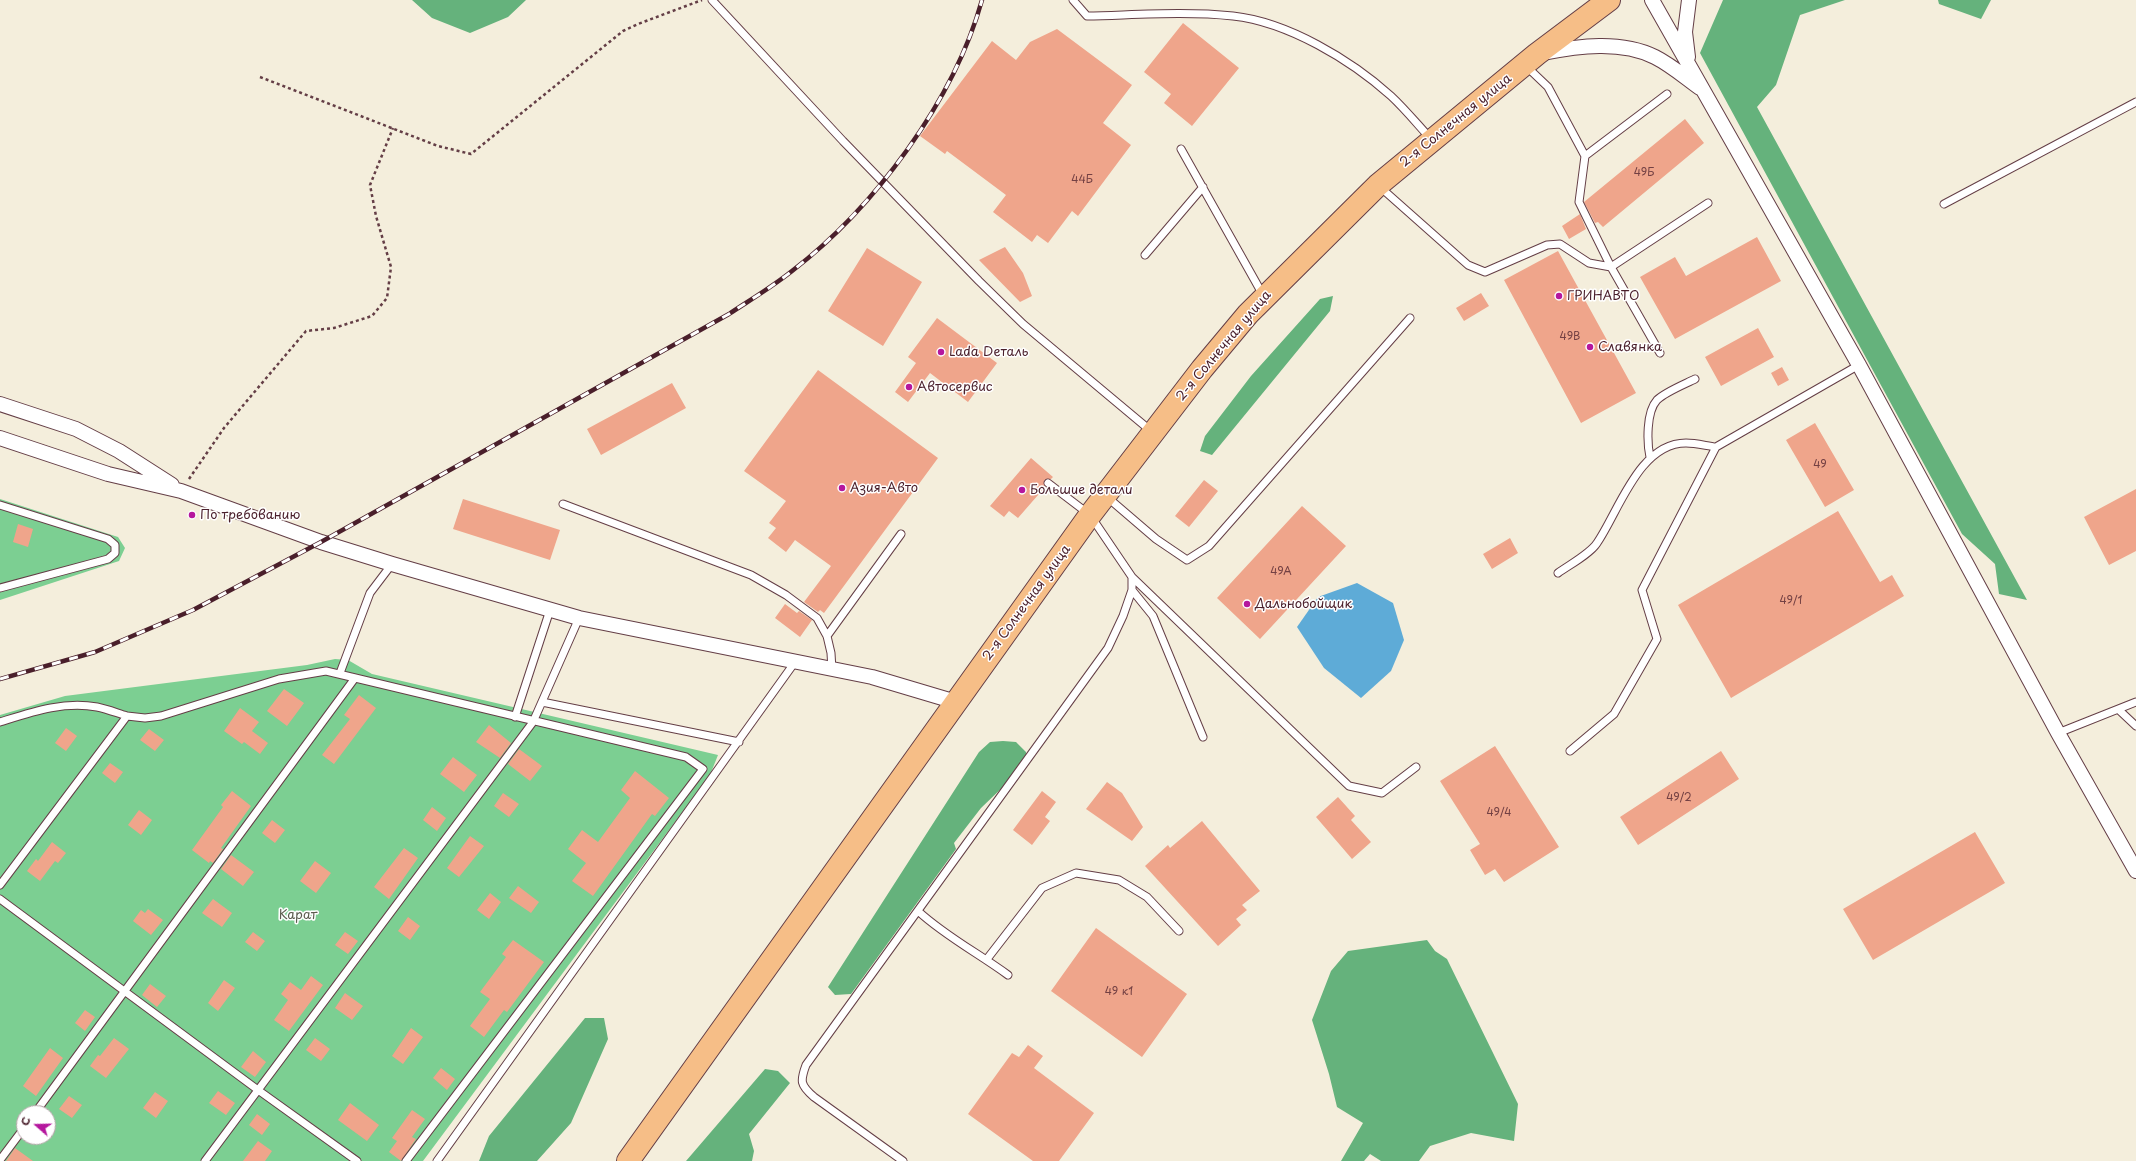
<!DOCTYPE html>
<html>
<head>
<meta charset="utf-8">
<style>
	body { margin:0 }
	#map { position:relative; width:2136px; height:1161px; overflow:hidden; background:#f4eedc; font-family:"Playpen Sans",sans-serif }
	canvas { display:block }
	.north { position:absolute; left:16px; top:1105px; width:40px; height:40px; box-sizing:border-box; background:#fff; border:1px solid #b7a5aa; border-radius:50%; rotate:290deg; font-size:11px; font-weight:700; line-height:16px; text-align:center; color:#4a1f2b }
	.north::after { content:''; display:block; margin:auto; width:14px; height:18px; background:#b5179e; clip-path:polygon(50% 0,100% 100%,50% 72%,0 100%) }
</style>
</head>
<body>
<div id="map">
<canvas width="2136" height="1161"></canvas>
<div class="north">С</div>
</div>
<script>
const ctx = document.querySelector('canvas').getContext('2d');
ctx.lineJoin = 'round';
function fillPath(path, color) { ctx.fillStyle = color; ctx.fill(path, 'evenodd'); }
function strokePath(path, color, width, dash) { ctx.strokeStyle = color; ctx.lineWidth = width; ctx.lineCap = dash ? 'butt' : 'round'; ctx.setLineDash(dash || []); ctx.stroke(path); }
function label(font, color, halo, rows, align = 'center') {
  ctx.font = font + ' "Playpen Sans",sans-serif'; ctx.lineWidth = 3; ctx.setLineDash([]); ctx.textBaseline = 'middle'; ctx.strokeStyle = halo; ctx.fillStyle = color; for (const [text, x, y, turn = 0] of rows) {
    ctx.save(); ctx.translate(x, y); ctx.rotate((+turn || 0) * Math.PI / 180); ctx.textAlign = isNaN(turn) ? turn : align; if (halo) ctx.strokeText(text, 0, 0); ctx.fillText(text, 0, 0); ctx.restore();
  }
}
fillPath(new Path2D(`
	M0,499L118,537L125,548L119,561L0,600Z
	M335,659L348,660L372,674L718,755L710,775L423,1161H0V715L65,696L307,665ZM24,1113H48V1137H24Z`), '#7ccf92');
fillPath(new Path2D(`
	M412,0H526L508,17L470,33L432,18Z
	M1723,0H1845L1800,15L1776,85L1757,107L2027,600L1999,594L1995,564L1962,534L1700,53Z
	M1938,0H1991L1981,19L1939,4Z
	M1333,296L1330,311L1212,455L1200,451L1205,436L1251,376L1320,299Z
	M1003,741L1016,742L1026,752V758L1005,785L981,808L954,843L956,849L851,994L835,995L828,987L979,752L990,742Z
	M1427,940L1435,951L1447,959L1518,1104L1514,1141L1471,1133L1430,1146L1419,1161H1381L1370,1154L1364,1161H1341L1363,1123L1337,1107L1329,1074L1312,1020L1331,971L1348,951Z
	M585,1018H604L608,1039L571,1123L537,1161H479L489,1136Z
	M765,1069L778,1071L790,1083L749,1134L754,1151L752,1161H686Z`), '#65b27c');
fillPath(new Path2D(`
	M1357,583L1393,603L1404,640L1391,671L1361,698L1324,668L1297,627L1318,597Z`), '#5eabd7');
fillPath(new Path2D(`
	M1183,23L1239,68L1192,126L1164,103L1171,94L1144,72Z
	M1057,29L1132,85L1103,123L1131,145L1078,216L1072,211L1048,243L1037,235L1032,242L993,212L1006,195L947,151L945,154L920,136L992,41L1016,60L1030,42Z
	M1685,119L1704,143L1603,227L1598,222L1595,223L1584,202Z
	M1580,214L1586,229L1569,239L1562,226Z
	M1757,237L1781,281L1675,339L1640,277L1675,257L1686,276Z
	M1005,247L1023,273L1032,296L1020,302L979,260Z
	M867,248L922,282L883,346L828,311Z
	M1558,251L1636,393L1581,423L1504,280Z
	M1481,293L1489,306L1464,321L1456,308Z
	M937,318L997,363L968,402L930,373L908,402L895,392L916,363L908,357Z
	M1758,328L1774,357L1721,386L1705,357Z
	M1782,367L1789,380L1778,386L1771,373Z
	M818,370L938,458L824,613L820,610L818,612L804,602L831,566L795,540L786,552L768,538L776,528L769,523L786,501L744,471Z
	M672,383L686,408L601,455L587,429Z
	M1815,423L1854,490L1825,507L1786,440Z
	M1031,458L1053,477L1051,479L1044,480L1045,487L1018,518L1009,511L1004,517L990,506Z
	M1204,480L1218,491L1189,527L1175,516Z
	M2136,489V551L2109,565L2084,517Z
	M463,499L560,530L550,560L453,529Z
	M1302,506L1346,546L1260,639L1217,598Z
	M1838,511L1880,582L1892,575L1904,596L1731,698L1678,605Z
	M18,524L33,529L28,547L13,542Z
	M1510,538L1518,553L1492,569L1483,554Z
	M785,604L797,613L799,611L812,620L800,637L775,618Z
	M284,689L304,703L287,726L267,711Z
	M359,695L376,708L334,764L322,755L350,719L344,715Z
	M240,708L259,722L252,731L268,743L260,754L244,742L242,744L224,731Z
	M489,725L511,743L500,758L476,742Z
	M66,728L77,736L66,751L55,743Z
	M149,729L164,740L155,751L140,740Z
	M1495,746L1559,847L1504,882L1495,869L1485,875L1470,850L1480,844L1440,781Z
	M519,749L542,766L530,781L508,764Z
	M1721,751L1739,779L1638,845L1620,817Z
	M453,757L477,775L464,792L440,774Z
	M110,763L123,772L115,783L102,773Z
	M635,771L669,798L655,816L652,814L593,896L572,881L586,863L568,849L582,830L598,842L630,798L621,790Z
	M1107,782L1122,793L1143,827L1132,841L1086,809Z
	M232,791L251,806L221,848L223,849L213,863L210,861L209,863L192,850L223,807L221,805Z
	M1042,791L1056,802L1045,817L1050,821L1032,845L1013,830Z
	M503,793L519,804L509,817L494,806Z
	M1338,797L1355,816L1351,820L1371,842L1352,859L1316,817Z
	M432,807L446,818L437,831L423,820Z
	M139,810L152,820L141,835L128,825Z
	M272,820L285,830L275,843L262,833Z
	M1202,821L1260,891L1242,905L1247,910L1236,919L1241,925L1218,946L1145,866L1168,845L1170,848Z
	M1975,832L2005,883L1873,960L1843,909Z
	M470,836L484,846L459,877L447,868Z
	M52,842L66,853L58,863L55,861L40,881L27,871L36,859L38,861Z
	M404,848L418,858L389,899L374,887Z
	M231,855L254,872L243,886L221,869Z
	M315,861L331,873L316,893L300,881Z
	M518,886L539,902L531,913L509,898Z
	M490,893L501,902L489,919L477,910Z
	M213,899L232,913L222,927L202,913Z
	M148,909L163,920L151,935L133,921L141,910L145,913Z
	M408,917L420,926L410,940L398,931Z
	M1096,928L1187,994L1142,1057L1051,991Z
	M253,932L265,941L257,951L245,942Z
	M345,932L358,941L348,954L335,945Z
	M513,940L544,962L507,1012L504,1010L484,1037L470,1026L490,999L480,992L506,957L502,954Z
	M311,976L323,985L289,1031L274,1020L288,1000L281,994L290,982L301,990Z
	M224,980L235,988L218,1011L208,1003Z
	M150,984L166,996L157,1007L142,995Z
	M345,993L363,1006L352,1020L335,1008Z
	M85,1010L95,1017L85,1031L75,1023Z
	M411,1028L423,1037L403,1064L392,1056Z
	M114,1038L129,1049L106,1078L90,1066L98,1055L100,1056Z
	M315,1038L330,1049L321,1061L306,1050Z
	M1028,1045L1043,1056L1034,1068L1094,1113L1059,1161H1033L968,1114L1012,1053L1019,1057Z
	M50,1048L63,1058L36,1096L23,1086Z
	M253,1051L266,1062L255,1077L241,1067Z
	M441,1068L455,1079L447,1090L433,1078Z
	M218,1091L235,1103L226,1115L209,1103Z
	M155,1092L168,1101L156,1118L143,1108Z
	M69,1096L82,1105L72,1118L59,1109Z
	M350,1103L379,1125L367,1141L338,1120Z
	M412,1110L425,1119L412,1137L416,1139L401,1161L389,1152L397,1141L392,1138Z
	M257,1114L270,1124L262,1135L249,1125Z
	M258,1141L272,1151L265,1161H243Z
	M15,1148L33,1161H6Z`), '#efa58b');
const service = new Path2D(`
	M712,0L843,141L979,281L1023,324L1151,431
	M1073,0L1087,16C1135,15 1185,11 1233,16C1288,22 1351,60 1391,96C1405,109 1418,125 1431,139
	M1526,66L1548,87L1585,156L1579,202L1611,267L1660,353
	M1181,149L1263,295
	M1585,156L1667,94
	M1380,187L1468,265L1485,272L1547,245L1560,244L1589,263L1611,267L1708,203
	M1944,204L2136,102
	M1145,255L1203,187
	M1650,457C1647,443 1646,412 1657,400C1665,392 1685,384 1695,379
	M1107,497L1156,539L1187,560L1209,546L1410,318
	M563,504L751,575L786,595L817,618L827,636L831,653L832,670
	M0,505L108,539L115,545V553L108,559L0,588
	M1558,573C1569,565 1590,554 1597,543C1619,511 1639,443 1686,443C1696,443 1707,446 1716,447
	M1132,577L1349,786L1382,793L1416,767
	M1132,590L1153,616L1203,737
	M827,636L901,534
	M340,673L370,593L392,564
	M542,702L739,742
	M2119,710L2136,726
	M515,717L550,610
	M0,722C32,712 63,701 97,707C107,709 117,713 127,716
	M2058,733L2136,702
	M1570,751L1614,714L1657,639L1642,590L1716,447L1859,365
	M0,885L127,716L145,718L161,716L279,679L326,671L686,757L703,769L406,1161
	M0,899L258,1090L357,1161
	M918,911C945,936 978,953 1008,975
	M987,959L1042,888L1076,873L1119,880L1147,897L1179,931
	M35,1113L355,678
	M0,1160L24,1128
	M205,1161L533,722L579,618
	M437,1161L795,662
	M903,1161L814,1097C800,1085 800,1081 806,1065L1108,648L1123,616L1132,590V577L1090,515L1048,483`);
const minor = new Path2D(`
	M1652,0L1859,365L2058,733L2136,871
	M1543,53C1578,46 1621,40 1655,57C1671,65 1686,78 1700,88
	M1688,57L1685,32L1689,0
	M0,404L76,429L119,451L172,485
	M0,438L108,474L181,491L321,542L392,564L579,618L872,677L956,702`);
const primary = new Path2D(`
	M628,1161L1090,515L1202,369L1248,314L1378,185L1537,54L1609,0`);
strokePath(service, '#643e46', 9);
strokePath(minor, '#643e46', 16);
strokePath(primary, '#643e46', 24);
strokePath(new Path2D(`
	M260,77L438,146L471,154L623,31L638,24L702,0
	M189,479L224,428L306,331L334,328L372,316L387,298L391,267L376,216L370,185L393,128`), '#643e46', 2.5, [3, 3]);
strokePath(service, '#fff', 7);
strokePath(minor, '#fff', 14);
strokePath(primary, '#f6be87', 22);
const rail = new Path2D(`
	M0,679L95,652L193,610L321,542L729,314C750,300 772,287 792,271C874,208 954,101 982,0`);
strokePath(rail, '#4a1f2b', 4.5);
strokePath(rail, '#fff', 3, [9]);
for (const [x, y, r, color] of [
	[1559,296,4,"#b5179e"],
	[1590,347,4,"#b5179e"],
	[941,352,4,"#b5179e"],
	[909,387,4,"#b5179e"],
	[842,488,4,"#b5179e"],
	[1022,490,4,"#b5179e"],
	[192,515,4,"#b5179e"],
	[1247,604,4,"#b5179e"]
]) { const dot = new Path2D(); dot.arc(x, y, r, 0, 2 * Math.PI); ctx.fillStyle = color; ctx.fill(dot); strokePath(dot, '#fff', 1.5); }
label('11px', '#734043', null, [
	["49Б",1644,173],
	["44Б",1082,180],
	["49В",1570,337],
	["49",1820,465],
	["49А",1281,572],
	["49/1",1791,601],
	["49/2",1679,798],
	["49/4",1499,813],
	["49 к1",1119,992]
]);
label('13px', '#4a1f2b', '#fff', [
	["2-я Солнечная улица",1456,121,-39],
	["2-я Солнечная улица",1224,346,-50],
	["2-я Солнечная улица",1027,603,-54]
]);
label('13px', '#4a1f2b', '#fff', [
	["ГРИНАВТО",1567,296],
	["Славянка",1598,347],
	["Lada Dеталь",949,352],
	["Автосервис",917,387],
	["Азия-Авто",850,488],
	["Большие детали",1030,490],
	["По требованию",200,515],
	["Дальнобойщик",1255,604]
], 'left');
label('13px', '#5c5d4f', '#fff', [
	["Карат",298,915]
]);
</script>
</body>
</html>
